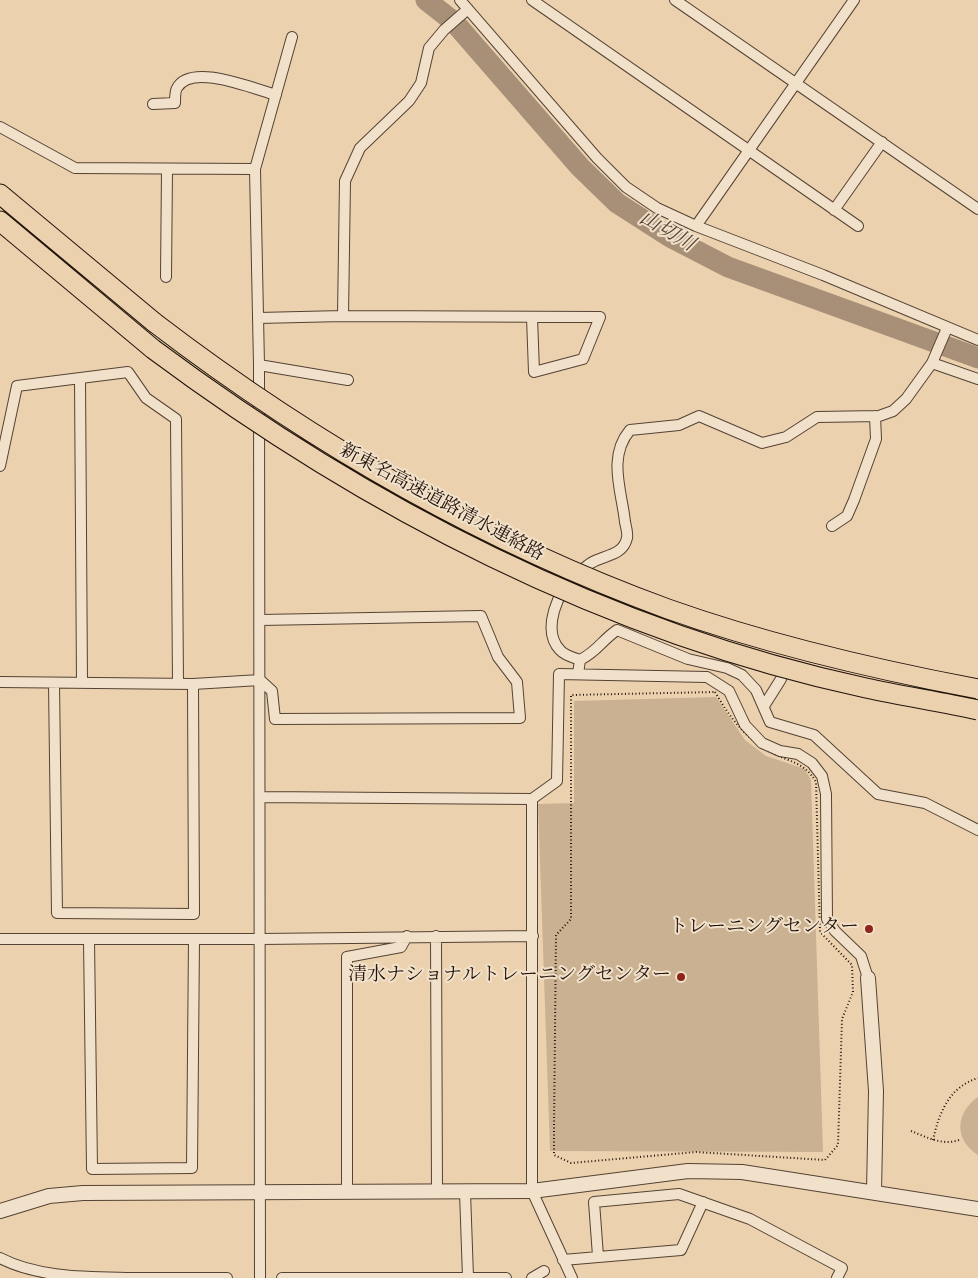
<!DOCTYPE html>
<html>
<head>
<meta charset="utf-8">
<style>
	body { margin:0 }
	canvas { display:block; background:#ebd1ae }
</style>
</head>
<body>
<canvas width="978" height="1278"></canvas>
<script>
const ctx = document.querySelector('canvas').getContext('2d');
ctx.lineJoin = 'round';
function fillPath(path, color) { ctx.fillStyle = color; ctx.fill(path, 'evenodd'); }
function strokePath(path, color, width, dash) { ctx.strokeStyle = color; ctx.lineWidth = width; ctx.lineCap = dash ? 'butt' : 'round'; ctx.setLineDash(dash || []); ctx.stroke(path); }
function label(font, color, halo, rows, align = 'center') {
  ctx.font = font + ' "Sorts Mill Goudy","Noto Serif JP",serif'; ctx.lineWidth = 4; ctx.setLineDash([]); ctx.textBaseline = 'middle'; ctx.strokeStyle = halo; ctx.fillStyle = color; for (const [text, x, y, turn = 0] of rows) {
    ctx.save(); ctx.translate(x, y); ctx.rotate((+turn || 0) * Math.PI / 180); ctx.textAlign = isNaN(turn) ? turn : align; if (halo) ctx.strokeText(text, 0, 0); ctx.fillText(text, 0, 0); ctx.restore();
  }
}
fillPath(new Path2D(`
	M716,697L745,740L766,756L805,769L811,780L823,1152L550,1151L538,804L574,803V701Z
	M978,1097V1155C954,1140 955,1113 978,1097Z`), '#c9b192');
strokePath(new Path2D(`
	M426,0L454,22L580,167L617,203L670,237L728,267L978,358`), '#a79077', 21);
const minor = new Path2D(`
	M460,0L597,158L626,187L657,208L696,226L823,275L978,340
	M532,0L858,226
	M675,0L978,209
	M153,104L175,103C175,99 175,91 177,88C191,62 254,89 276,95
	M0,127L75,168L255,169
	M834,210L882,142
	M696,226L854,0
	M166,277L167,169
	M343,316L600,317L583,359L534,372L532,317
	M258,318L343,316L345,181L360,148L409,101L421,83L429,48L444,30L468,9
	M932,363L978,379
	M259,365L348,380
	M80,378L82,683
	M0,466L17,386L128,372L146,398L176,419L178,684
	M832,526L847,516L854,500L876,439L875,416
	M580,660C598,651 601,641 617,630L688,659L727,668L742,675L756,690L770,722L814,735L878,794L925,803L978,830
	M578,674L580,660C574,658 564,655 560,650C541,630 558,590 576,575C581,571 586,566 591,563C604,555 623,556 627,538C628,533 626,527 625,522C622,492 607,457 630,430L679,425L699,416L762,443L786,437L817,417L879,416L893,411L906,399L932,363L947,328
	M0,682L193,684L260,680L272,691L275,719L520,718L517,682L498,657L481,616L260,620
	M54,683L57,913L194,914L193,684
	M764,706L781,679
	M260,797L532,799L557,781L559,674L707,677L729,691L745,725L762,743L780,751L798,754L812,763L822,776L826,794L827,919L835,931L861,956L868,978
	M532,799V1191L572,1278
	M436,936L437,1192
	M0,939H261L533,936
	M89,939L92,1169L192,1168L194,939
	M347,1191V957L401,947L407,936
	M465,1192L468,1277
	M598,1256L594,1202L679,1194L750,1219L842,1268L837,1278
	M0,1258C38,1278 88,1277 131,1278C163,1278 195,1278 227,1278
	M563,1260L681,1250L703,1202
	M260,1278L259,365L255,169L292,37
	M282,1278H506
	M532,1278L544,1271`);
const tertiary = new Path2D(`
	M868,978L876,1091L874,1192
	M0,1211L49,1196L83,1193L532,1191L688,1171L742,1172L978,1209`);
const motorway = new Path2D(`
	M0,194L155,323
	M0,221L153,349`);
strokePath(minor, '#544234', 12);
strokePath(tertiary, '#544234', 16);
strokePath(motorway, '#22130b', 21);
strokePath(new Path2D(`
	M715,692C729,716 744,737 769,751C788,762 805,762 816,782L820,932L852,965L853,992L842,1019L838,1145L825,1160L696,1152L571,1163L554,1155V1128L556,935L571,919V695Z
	M911,1131C926,1137 943,1146 959,1140
	M933,1140C939,1113 949,1087 978,1078`), '#22130b', 2, [1, 2.5]);
strokePath(minor, '#f2e1ca', 10);
strokePath(tertiary, '#f2e1ca', 14);
strokePath(motorway, '#ebd1ae', 19);
const motorwayBridge = new Path2D(`
	M155,323C312,443 482,541 668,609C769,645 873,669 978,689
	M153,349C365,507 606,632 866,688C903,696 941,702 978,710`);
strokePath(motorwayBridge, '#22130b', 21, []);
strokePath(motorwayBridge, '#ebd1ae', 19);
for (const [x, y, r, color] of [
	[869,929,5,"#8f2418"],
	[681,977,5,"#8f2418"]
]) { const dot = new Path2D(); dot.arc(x, y, r, 0, 2 * Math.PI); ctx.fillStyle = color; ctx.fill(dot); strokePath(dot, '#f2e1ca', 2); }
label('19px', '#22130b', '#f2e1ca', [
	["新東名高速道路清水連絡路",441,504,28]
]);
label('19px', '#22130b', '#f2e1ca', [
	["トレーニングセンター",859,929],
	["清水ナショナルトレーニングセンター",671,977]
], 'right');
label('italic 20px', '#574536', '#f2e1ca', [
	["山切川",666,233,30]
]);
</script>
</body>
</html>
